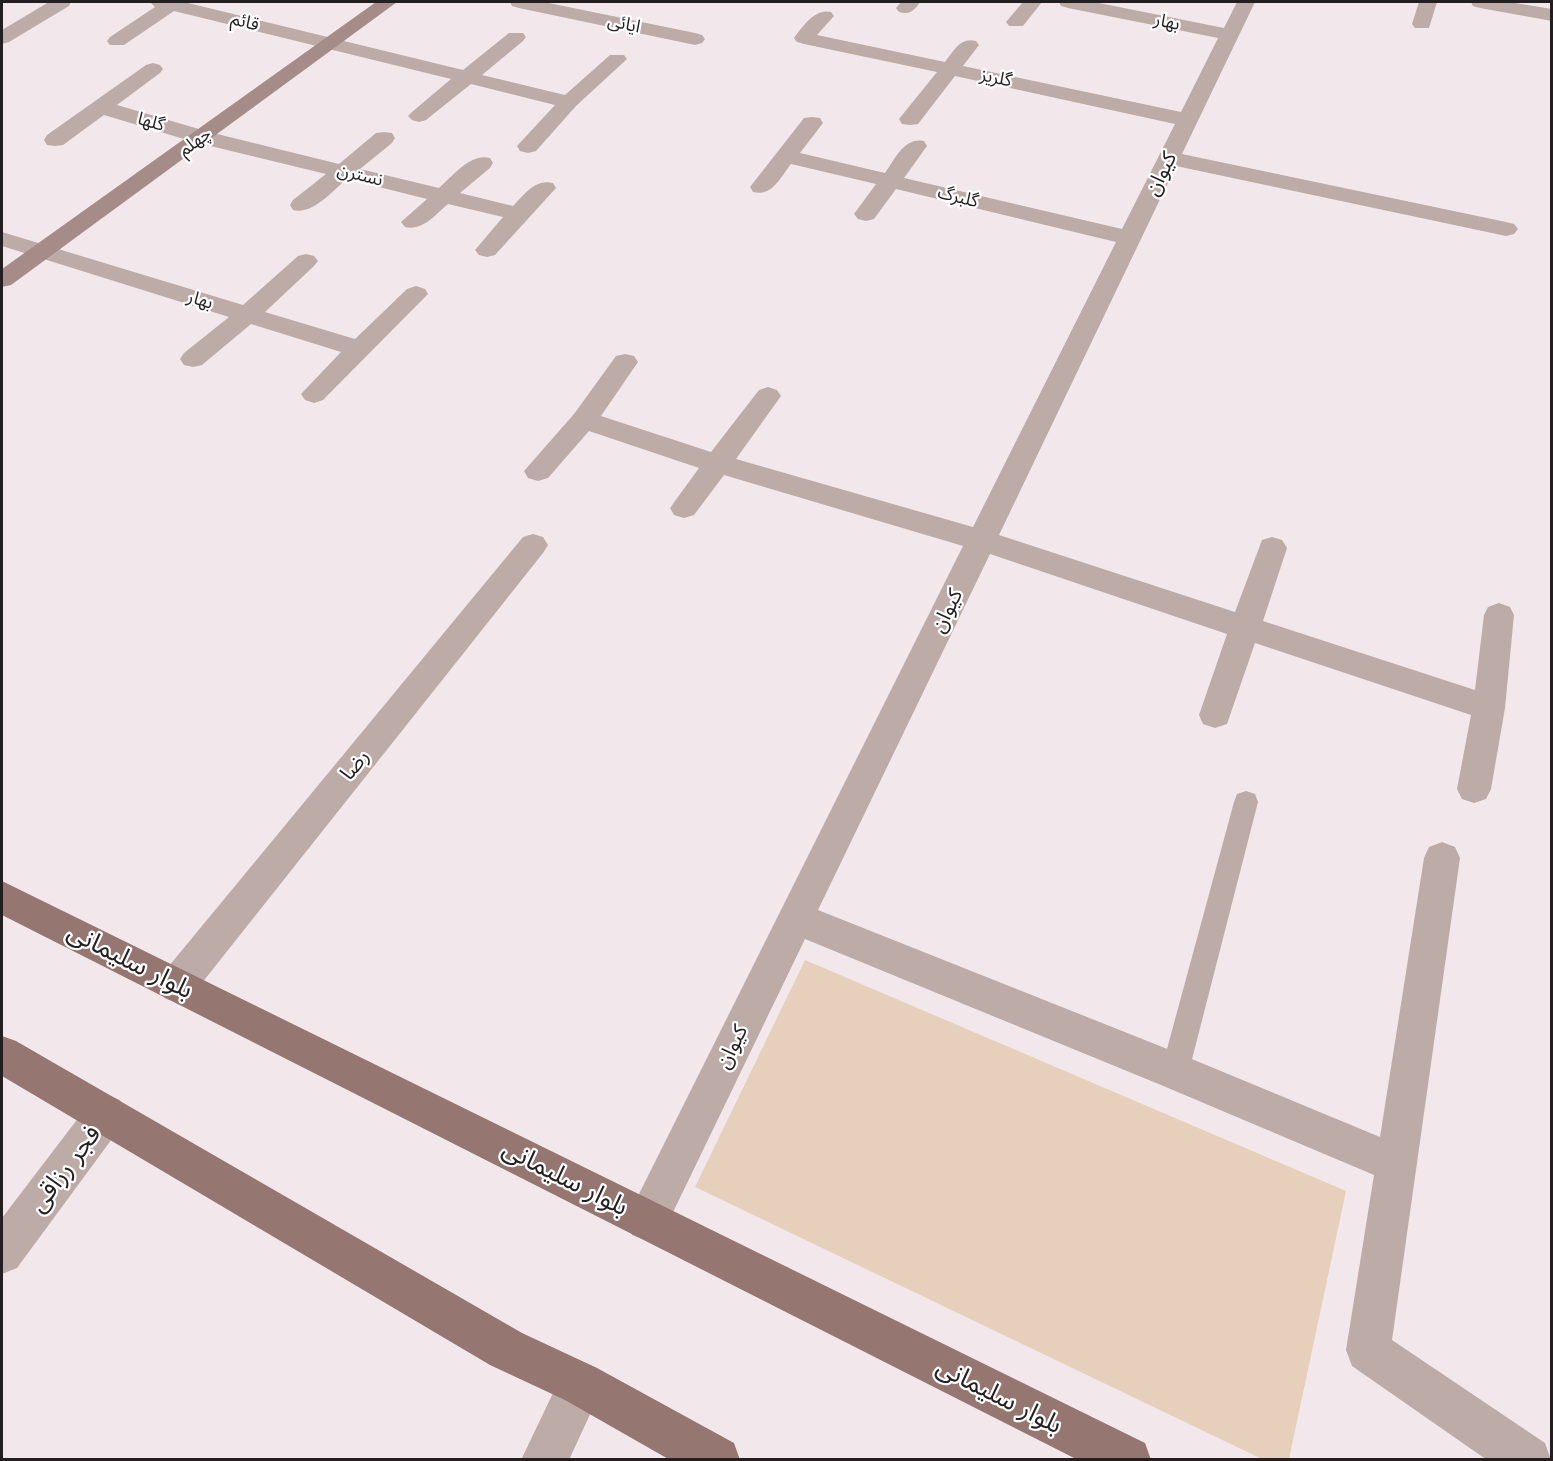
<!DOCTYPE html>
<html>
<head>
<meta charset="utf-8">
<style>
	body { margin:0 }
	#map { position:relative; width:1553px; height:1461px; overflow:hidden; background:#f2e8eb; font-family:Inter,sans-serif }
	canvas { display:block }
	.frame { position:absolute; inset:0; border:3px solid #231f21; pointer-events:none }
</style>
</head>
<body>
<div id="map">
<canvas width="1553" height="1461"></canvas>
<div class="frame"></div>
</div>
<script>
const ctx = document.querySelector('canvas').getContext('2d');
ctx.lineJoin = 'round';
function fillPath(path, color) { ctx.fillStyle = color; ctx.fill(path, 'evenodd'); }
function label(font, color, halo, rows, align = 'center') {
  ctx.font = font + ' Inter,"Noto Sans Arabic",sans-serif'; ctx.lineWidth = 4.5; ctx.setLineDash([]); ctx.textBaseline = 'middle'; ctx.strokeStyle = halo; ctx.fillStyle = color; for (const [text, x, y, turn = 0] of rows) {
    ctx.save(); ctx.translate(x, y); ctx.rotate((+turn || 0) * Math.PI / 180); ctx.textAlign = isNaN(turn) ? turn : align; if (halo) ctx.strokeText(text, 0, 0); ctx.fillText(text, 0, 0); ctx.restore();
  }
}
fillPath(new Path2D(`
	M805,960L1346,1191L1289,1459H1262L695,1187Z`), '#e6cfbb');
fillPath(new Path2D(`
	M1246,791L1255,794L1258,802L1189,1071L1185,1081L1175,1085L1165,1081L1161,1071L1234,802L1237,794Z`), '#bdaba8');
fillPath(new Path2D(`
	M49,2H71L69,6L9,42L2,44V30Z
	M150,2H184L463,70L509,33H523L526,37L523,41L482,75L565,95L610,55H624L627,59L576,106L536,151L528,153L520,151L517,146L555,105L471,84L426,120L419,122L412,120L408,116L412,112L451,79L174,11L124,45H110L107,41L110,37L155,7Z
	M510,2H544L695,33L702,35L705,39L702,43L695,45L519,8L512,6Z
	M901,2H920C914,11 910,15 899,12L896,8Z
	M1023,2H1042L1023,26H1009L1006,22Z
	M1059,2H1094L1224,28L1237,2H1255L1182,154L1506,222L1514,224L1518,229L1514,234L1506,236L1176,166L999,535L1235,612L1262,540L1272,537L1282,540L1287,548L1263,621L1475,690L1484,615L1488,607L1499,603L1510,607L1514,615L1505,708L1491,789L1486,799L1474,803L1462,799L1457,789L1471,715L1255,643L1227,724L1215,728L1203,724L1199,715L1227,634L990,554L818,910L1175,1052L1380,1137L1424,858L1429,847L1442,842L1455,847L1460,858L1392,1340L1545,1443L1551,1460H1487L1352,1366L1346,1350L1374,1175L1161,1085L805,939L662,1235L647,1241L632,1235L626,1220L963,546L724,475L694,515L684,518L674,515L670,508L699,468L589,431L548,478L538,481L528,478L524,471L574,414L616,356L625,354L634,356L638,362L601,416L711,452L759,390L768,387L777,390L781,396L736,459L973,527L1116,242L896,189L874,219L866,221L858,219L854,214L876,184L791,164C780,178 772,197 753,192L750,187L804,118L812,117L820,118L823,123L800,153L885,173C895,159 904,137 924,141L927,146L904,178L1122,229L1175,124L955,76L918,124L910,125L902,124L899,119L937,72L804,44L797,42L794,38C803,26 815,8 831,12L834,16L817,35L945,62C954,51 960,37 976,41L979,45L963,66L1181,112L1218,38L1068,8L1061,6Z
	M1419,2H1437L1429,28H1415L1412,24Z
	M1471,2H1509L1552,9V21L1480,8L1473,6Z
	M153,63L160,65L163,69L160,73L117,105L209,132L339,164L376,133L384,132L392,133L395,138L392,143L360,169L439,188C453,176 470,153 490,158L493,163L490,168L460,193L513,206C525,194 535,179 553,183L556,188L495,255L487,257L479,255L475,250L503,217L448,204C435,215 423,231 405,227L401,222L427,199L347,179C332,191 313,215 293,210L290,205L293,200L326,174L194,142L104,115L63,145L55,146L47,145L44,140L47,135L146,65Z
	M2,232L243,305L298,256L306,254L314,256L318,261L314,266L265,312L355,339L407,289L416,286L425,289L428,294L323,400L314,403L305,400L301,394L341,352L251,324L202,365L193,367L184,365L180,359L184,353L229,317L2,246Z
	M533,534L543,537L548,545L543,553L190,998L177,1003L164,998L158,985L164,972L523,537Z
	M106,1094L120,1100L126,1114L120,1128L17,1268L2,1274V1218L92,1100Z
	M581,1361L597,1368L604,1384L569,1460H521L565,1368Z`), '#bdaba8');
fillPath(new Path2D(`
	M376,2H397L11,285L2,287V269Z`), '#a68c88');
fillPath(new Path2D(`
	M2,881L1145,1443L1151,1460H1078L2,915Z
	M2,1036L16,1041L522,1333L597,1368L734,1443L740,1460H670L565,1400L490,1365L2,1076Z`), '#957671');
label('18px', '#231f21', '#fff', [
	["قائم",245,22,14],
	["بهار",1167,22,12],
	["ایائی",624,24,12],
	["گلریز",996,78,12],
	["گلها",151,122,16],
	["چهلم",195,142,-36],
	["نسترن",360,175,14],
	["گلبرگ",958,197,14],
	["بهار",200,300,17]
]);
label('21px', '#231f21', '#fff', [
	["کیوان",1161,174,-64],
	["کیوان",947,611,-64],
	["رضا",355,765,-51],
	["کیوان",732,1047,-64]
]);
label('26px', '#231f21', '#fff', [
	["بلوار سلیمانی",130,961,27],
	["فجر رزاقی",65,1169,-53],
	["بلوار سلیمانی",565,1178,27],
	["بلوار سلیمانی",999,1396,27]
]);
</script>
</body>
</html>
